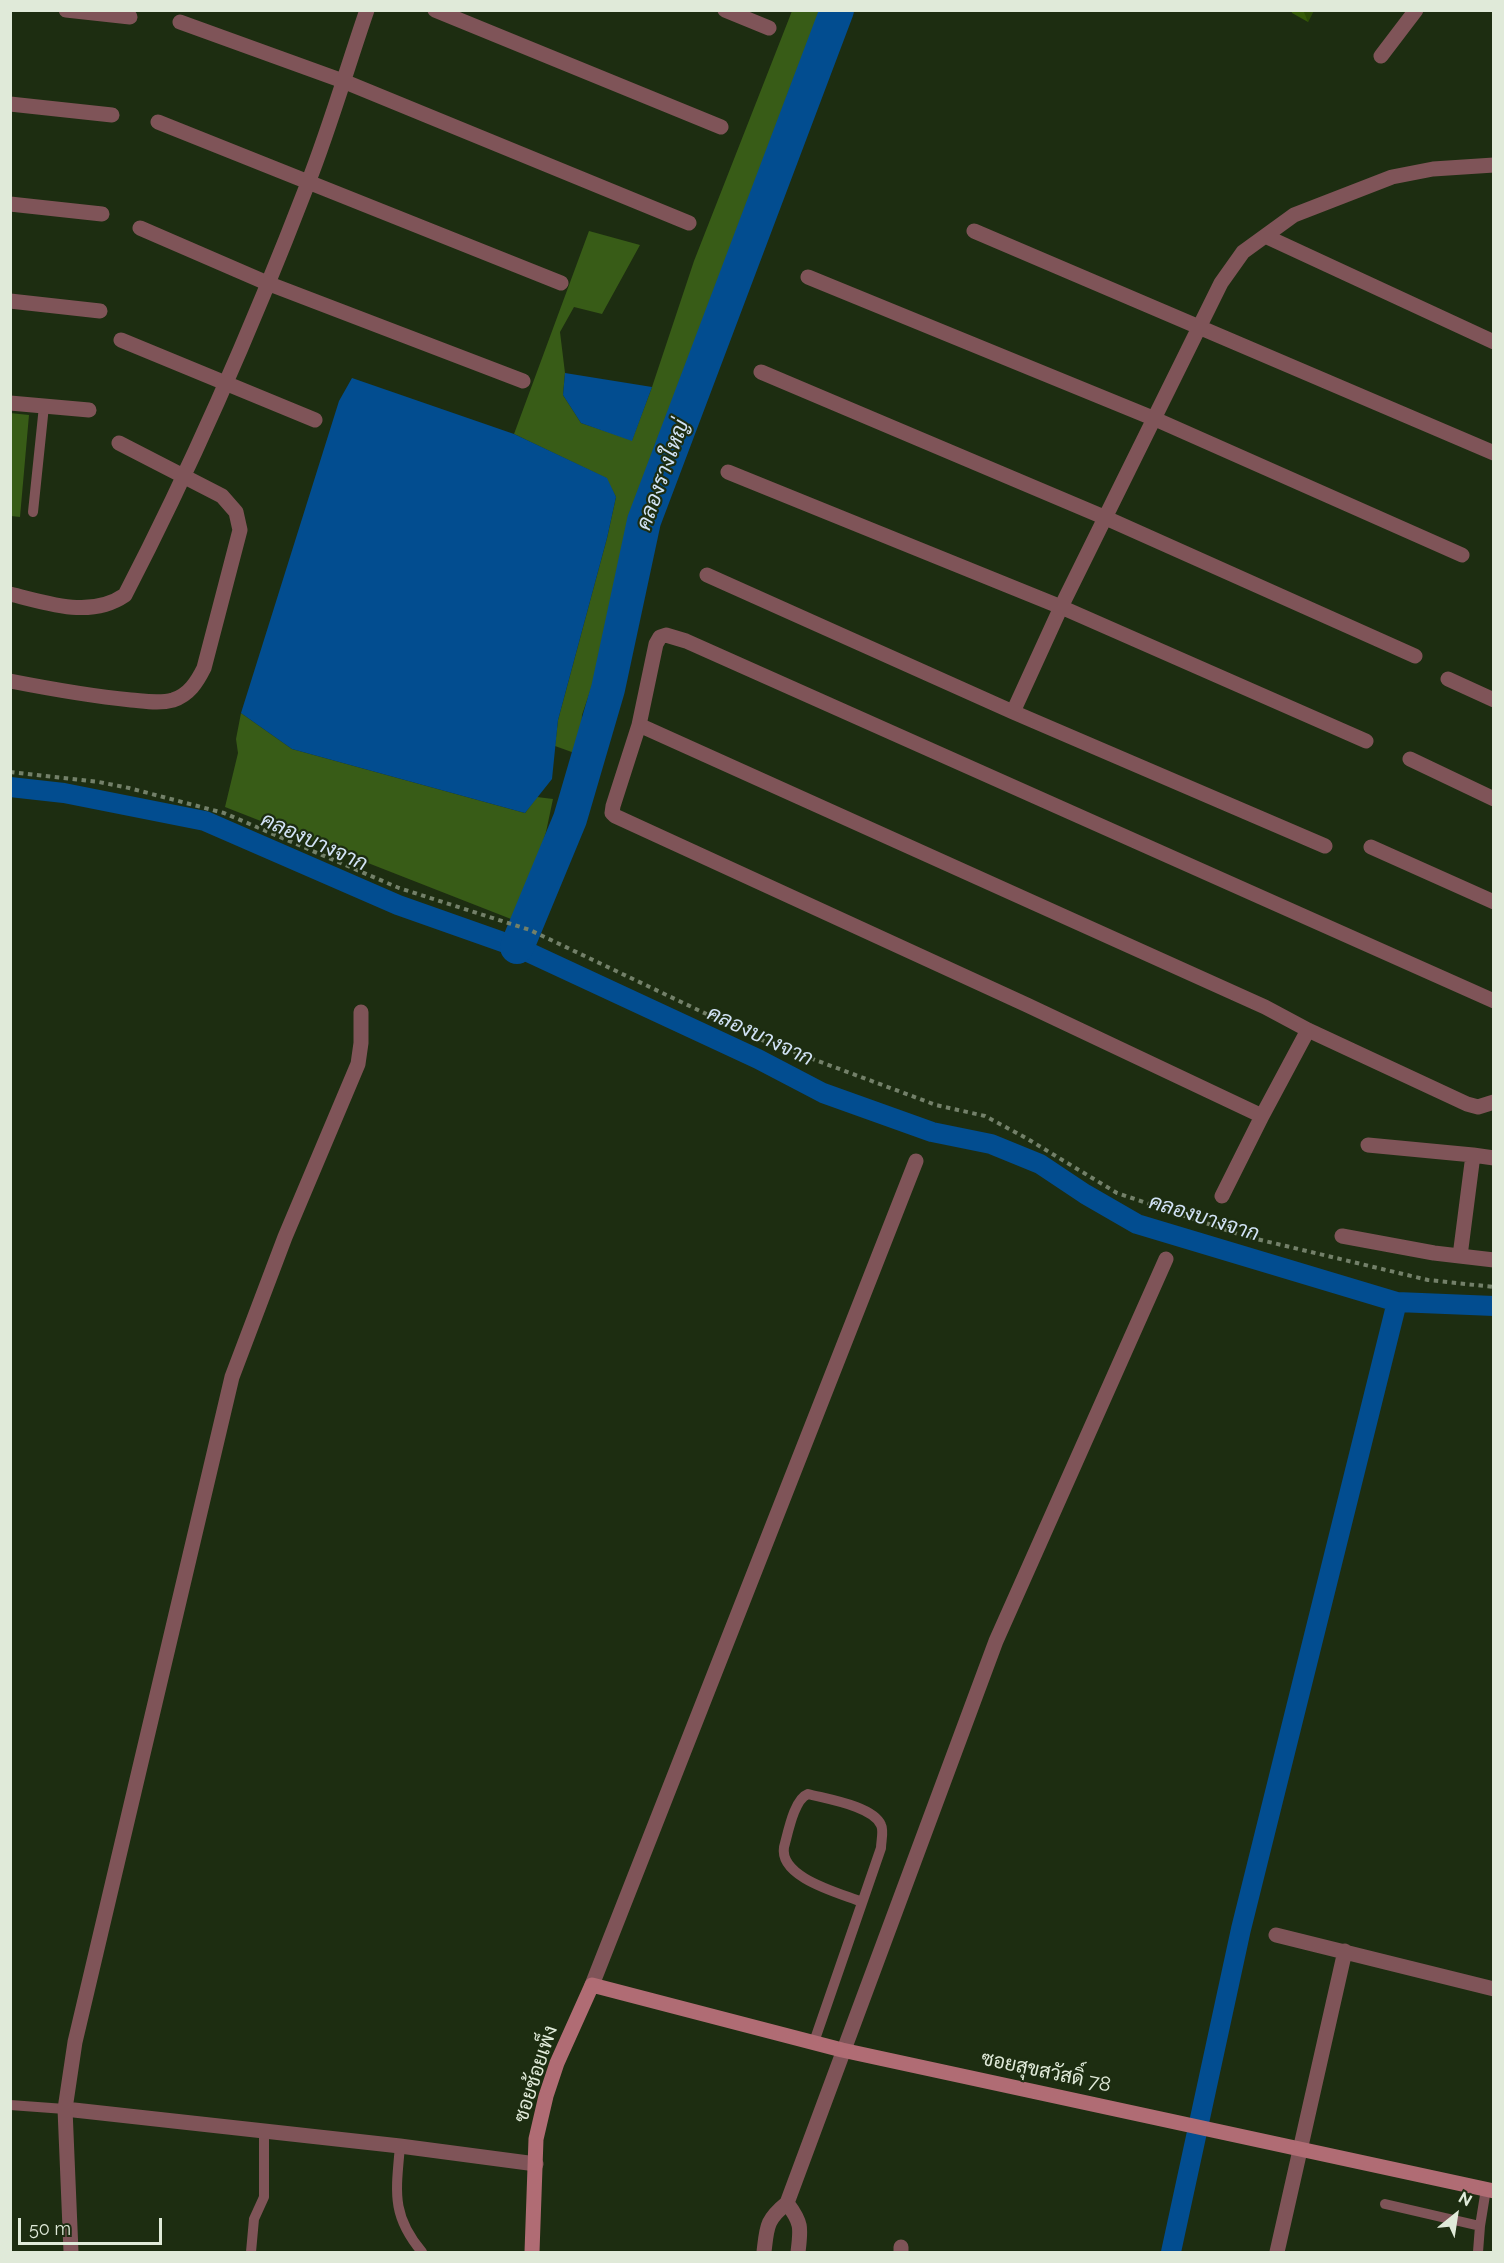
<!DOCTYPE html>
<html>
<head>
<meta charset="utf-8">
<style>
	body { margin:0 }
	#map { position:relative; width:1504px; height:2263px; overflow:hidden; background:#1d2d11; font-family:Raleway,sans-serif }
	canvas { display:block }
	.frame { position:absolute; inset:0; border:12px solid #e0ead9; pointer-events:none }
	.north { position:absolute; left:1426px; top:2185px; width:60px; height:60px; -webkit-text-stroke:4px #1d2d11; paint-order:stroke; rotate:30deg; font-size:16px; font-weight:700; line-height:24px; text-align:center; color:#e0ead9 }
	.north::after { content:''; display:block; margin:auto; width:21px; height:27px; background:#e0ead9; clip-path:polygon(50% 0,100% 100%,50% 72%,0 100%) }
	.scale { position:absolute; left:18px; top:2218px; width:144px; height:27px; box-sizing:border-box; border:3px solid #e0ead9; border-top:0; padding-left:8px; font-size:18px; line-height:21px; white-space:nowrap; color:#e0ead9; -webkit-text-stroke:4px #1d2d11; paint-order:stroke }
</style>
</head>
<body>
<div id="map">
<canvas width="1504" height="2263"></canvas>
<div class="frame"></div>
<div class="north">N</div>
<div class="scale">50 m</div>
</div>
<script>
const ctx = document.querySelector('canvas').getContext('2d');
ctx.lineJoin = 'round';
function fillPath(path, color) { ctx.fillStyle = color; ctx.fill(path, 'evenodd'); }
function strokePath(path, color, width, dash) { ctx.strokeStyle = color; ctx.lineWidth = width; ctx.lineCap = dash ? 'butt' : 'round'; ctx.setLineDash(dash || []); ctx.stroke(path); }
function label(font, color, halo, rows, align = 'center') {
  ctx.font = font + ' Raleway,Sarabun,sans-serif'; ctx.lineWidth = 4.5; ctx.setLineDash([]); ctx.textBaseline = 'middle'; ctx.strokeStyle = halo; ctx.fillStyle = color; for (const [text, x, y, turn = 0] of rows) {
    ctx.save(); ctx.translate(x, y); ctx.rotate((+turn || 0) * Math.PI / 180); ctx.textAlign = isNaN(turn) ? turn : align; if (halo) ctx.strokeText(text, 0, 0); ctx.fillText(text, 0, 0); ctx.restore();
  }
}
fillPath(new Path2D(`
	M792,11H822L788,93L727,263L674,401L626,554L611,630L582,715L580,755L555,746L558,720L607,538L616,497L606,478L514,434L589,231L640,245L602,314L574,307L560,332L565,373L563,395L581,423L632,440L652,387L694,261Z
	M10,413L29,415L20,517L11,516Z
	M241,713L292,749L525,813L537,797L553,799L546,832L520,913L511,919L225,807L238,753L236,739Z`), '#385c17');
fillPath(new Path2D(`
	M565,373L652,387L632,441L581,423L563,395Z
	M352,378L514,434L607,478L616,497L607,538L558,720L552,779L525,813L292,749L241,713L339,401Z`), '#024d90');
strokePath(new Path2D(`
	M10,787L64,793L205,821L398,905L517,947L758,1059L823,1093L932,1132L991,1144L1040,1164L1085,1194L1137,1224L1397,1302L1494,1306
	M1171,2252L1241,1929L1397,1302`), '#024d90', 20);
strokePath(new Path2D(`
	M517,947L570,819L608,689L644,521L837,10`), '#024d90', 34);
strokePath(new Path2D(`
	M10,772L99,782L129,788L224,813L399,888L530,930L759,1039L936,1105L985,1116L1026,1138L1117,1193L1244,1236L1428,1280L1494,1287`), '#738069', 4, [4.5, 4.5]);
strokePath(new Path2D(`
	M33,512L44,406
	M814,2042L881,1848C881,1841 884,1831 881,1825C873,1806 826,1799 808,1794C794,1799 788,1833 784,1847C779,1878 840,1893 862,1902
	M10,2105L65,2109
	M400,2146C396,2192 391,2215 422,2252
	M1385,2204L1480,2226L1478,2252
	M1480,2226L1486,2189
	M251,2252L254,2219L264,2197V2132`), '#7f5458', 10);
strokePath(new Path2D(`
	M66,10L130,17
	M435,10L721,127
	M725,10L769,28
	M180,22L343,81L689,223
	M1381,56L1416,10
	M10,104L112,115
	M158,122L561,283
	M10,204L102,214
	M140,228L267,283L523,381
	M974,231L1494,453
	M1265,236L1494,342
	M808,277L1155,419L1462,555
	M10,301L100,311
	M121,340L315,420
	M761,372L1106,518L1415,656
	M10,403L89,410
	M728,472L1061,607L1366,741
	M707,575L1013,712L1325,846
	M10,594C48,603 90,619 125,595C194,462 254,323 308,183C330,127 347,68 367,10
	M1448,679L1494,700
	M10,681C51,689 90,696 131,700C144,701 159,704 173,700C189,695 197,682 204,668L240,530L236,512L222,496L119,443
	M1013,712L1061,607L1221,283L1243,252L1294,215L1392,177L1433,169L1494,165
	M639,725L1265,1007L1308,1030L1467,1104L1478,1107L1494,1102
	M1410,759L1494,799
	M1371,847L1494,902
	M1308,1030L1262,1116L1027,1005L615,816L612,813L613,806L639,725L656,644L660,637L666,635L686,641L1494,1001
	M1368,1145L1473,1155
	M1222,1196L1262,1116
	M1342,1236L1434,1253L1494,1260
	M1460,1256L1473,1155L1494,1158
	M1276,1935L1494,1989
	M592,1985L916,1161
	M65,2109L400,2146L536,2164
	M787,2203C802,2223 801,2228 798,2252
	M71,2252L65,2109L75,2042L232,1377L285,1237L358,1064L361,1043V1012
	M764,2252C767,2227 766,2220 787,2203L996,1641L1166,1259
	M901,2252V2247
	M1277,2252L1345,1951`), '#7f5458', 15);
strokePath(new Path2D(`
	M532,2252L536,2139L546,2096L557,2063L592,1985L842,2050L1494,2191`), '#b06c74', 15);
fillPath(new Path2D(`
	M1291,10H1314L1308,22L1292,13Z`), '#345907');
fillPath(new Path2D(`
	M1305,10H1314L1308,22L1304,12Z`), '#2a4906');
label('20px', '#e0ead9', '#1d2d11', [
	["ซอยสุขสวัสดิ์ 78",1046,2072,12],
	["ซอยช้อยเพ็ง",536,2074,-72]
]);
label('italic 21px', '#d2e3f6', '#1d2d11', [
	["คลองรางใหญ่",663,475,-70],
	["คลองบางจาก",314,842,24],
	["คลองบางจาก",760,1036,25],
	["คลองบางจาก",1204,1218,17]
]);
</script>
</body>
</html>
